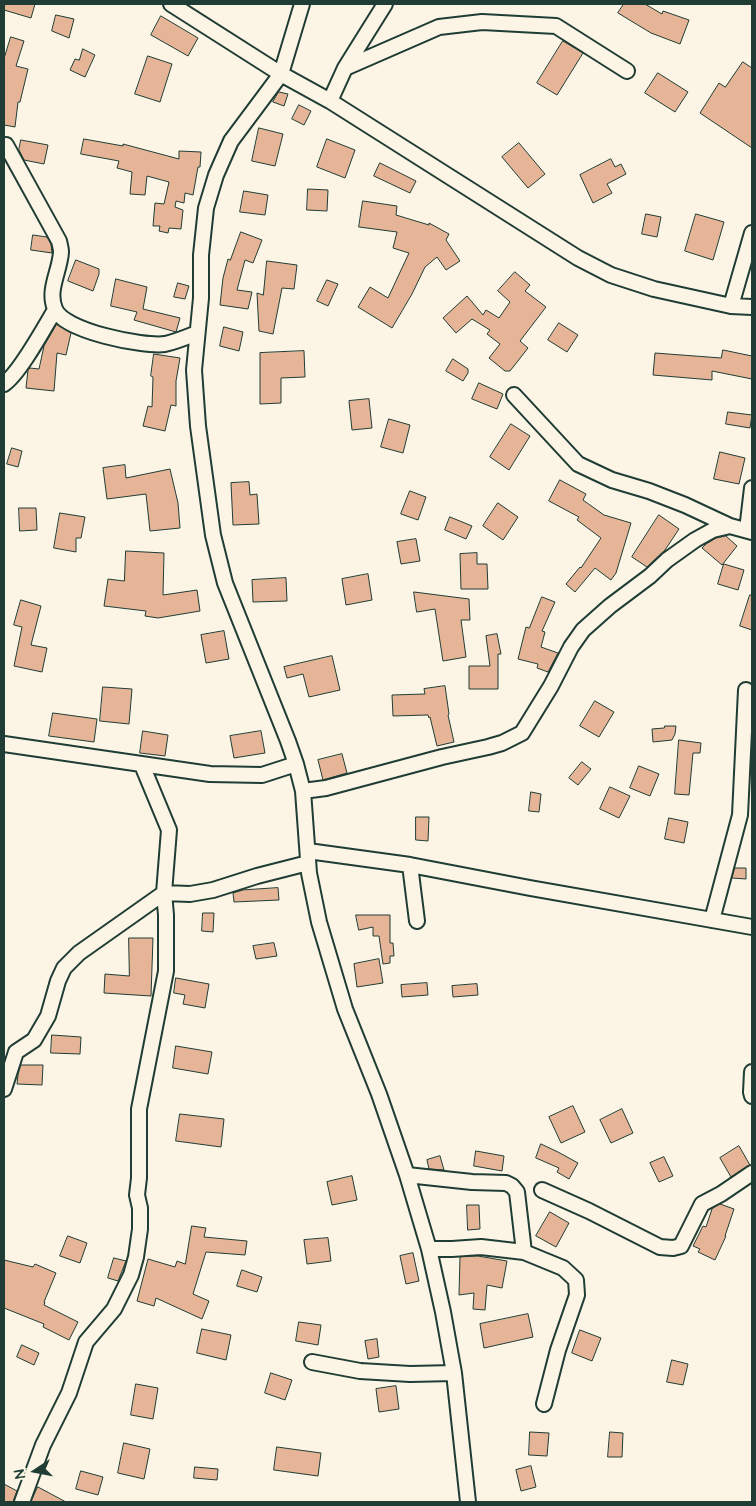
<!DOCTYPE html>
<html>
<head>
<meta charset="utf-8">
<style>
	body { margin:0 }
	#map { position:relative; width:756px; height:1506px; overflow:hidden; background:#fcf5e5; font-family:"Architects Daughter",sans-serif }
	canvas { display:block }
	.frame { position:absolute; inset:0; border:5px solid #1f3d34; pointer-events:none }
	.north { position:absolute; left:10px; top:1446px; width:50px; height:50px; -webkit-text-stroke:4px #fcf5e5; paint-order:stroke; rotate:259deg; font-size:14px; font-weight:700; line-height:20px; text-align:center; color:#1f3d34 }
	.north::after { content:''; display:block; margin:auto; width:18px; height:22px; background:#1f3d34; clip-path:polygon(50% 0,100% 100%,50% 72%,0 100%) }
</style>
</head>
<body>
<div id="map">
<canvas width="756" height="1506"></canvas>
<div class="frame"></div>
<div class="north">N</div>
</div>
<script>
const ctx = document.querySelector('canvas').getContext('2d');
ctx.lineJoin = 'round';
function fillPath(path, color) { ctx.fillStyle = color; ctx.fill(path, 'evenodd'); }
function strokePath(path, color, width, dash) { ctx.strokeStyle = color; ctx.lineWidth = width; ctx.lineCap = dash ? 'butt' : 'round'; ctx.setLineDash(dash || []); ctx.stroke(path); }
const building = new Path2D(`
	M4,4H35L31,18L4,10Z
	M624,4H645L662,14L663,11L689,20L680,44L651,33L618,13Z
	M56,15L74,19L69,38L52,31Z
	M161,16L198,38L188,56L151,35Z
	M11,37L24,41L16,66L28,69L20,102H18L15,127L4,125V59Z
	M563,41L583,53L557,95L537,83Z
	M83,49L95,55L85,77L70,70L75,59L79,60Z
	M148,56L172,64L160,102L135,94Z
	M743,62L752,68V148L700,113L719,83L725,87Z
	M658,73L688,92L675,112L645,93Z
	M279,92L288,94L284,106L273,102Z
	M299,105L311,111L304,125L292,119Z
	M259,128L283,134L275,166L252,161Z
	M84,139L123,146V144L179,159V151L201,152L200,167H198L193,195L185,193L184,203L176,201L175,207L183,210L181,229L169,228L168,233L159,231L160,226H153L155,203L164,204L169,182L147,176L145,195L130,194L132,172L117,168L119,161L81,154Z
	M327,139L355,150L345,178L317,167Z
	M21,140L48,145L44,164L24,160L19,150Z
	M519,143L545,174L528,188L502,157Z
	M611,159L615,167L621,164L626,174L607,184L612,193L593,203L580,175Z
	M380,163L416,181L410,193L374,176Z
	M308,189L328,190L327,211L307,210Z
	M244,191L268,195L265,215L240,212Z
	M363,201L397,206L396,215L429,225V223L449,234L446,240L460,261L446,270L437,257L425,267L412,294L392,328L358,307L370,287L388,298L409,253L393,248L397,232L359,227Z
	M646,214L661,217L657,237L642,234Z
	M696,214L724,222L713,260L685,251Z
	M241,232L262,240L253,263L245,260L237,290L252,292L248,309L220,305L223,278L228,259L230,260Z
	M33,235L47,237L51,244L52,253L31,250Z
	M76,260L99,269V274L93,291L68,281Z
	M267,261L297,265L294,289L282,288L273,334L259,331L257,293L263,295Z
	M515,272L530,285L525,291L546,307L520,341L528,348L510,371H505L489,358L500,344L487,334L490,330L472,319L456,333L443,318L467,296L483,315L486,310L499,318L510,302L498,291Z
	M116,279L147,287L143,309L180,318L176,332L134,320L137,312L111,306Z
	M327,280L338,284L328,306L317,301Z
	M178,283L189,286L185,299L174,297Z
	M559,323L578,335L567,352L548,340Z
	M57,324L71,333L66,355L57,353L54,391L26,388L28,370L30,368L39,369L44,346Z
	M224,327L243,332L239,351L220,346Z
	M723,350L752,356V379L712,371V380L653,375L655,353L721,358Z
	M304,351L305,377L281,378V403L260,404V353Z
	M154,354L180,358L176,381V406L171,405L165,431L143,426L148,406L152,407L153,377L151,376Z
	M453,359L468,369V373L463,381L446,371Z
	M479,383L503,394L497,409L472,399Z
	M369,399L372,428L352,430L349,401Z
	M728,412L752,415L750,428L726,424Z
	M389,419L410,425L403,453L381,447Z
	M511,424L530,436L509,470L490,457Z
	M12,448L22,451L18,467L7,464Z
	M720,452L745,458L739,484L714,479Z
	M125,465L126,478L170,469L178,503L180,528L150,531L146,494L107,499L103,468Z
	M560,480L586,494L583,500L604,515L631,523L616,573L611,580L595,568L575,592L566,584L580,567L581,568L601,538L577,520L579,517L549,501Z
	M249,482L250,495L257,494L259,524L233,525L231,483Z
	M410,491L426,497L418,520L401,514Z
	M498,503L518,517L503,540L483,526Z
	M19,508H36L37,530L20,531Z
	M60,513L85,517L81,538H76V552L54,548Z
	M659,515L679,529L665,550L647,567L632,557Z
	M450,517L472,526L466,539L445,530Z
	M726,536L737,546L722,565L702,548L706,544L716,538Z
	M416,539L420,561L401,564L397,542Z
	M126,551L164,553L163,595L197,590L200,611L158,618L145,616L146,611L104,606L108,579L124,581Z
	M477,553V564H487L488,589H461L460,554Z
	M724,564L744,570L738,590L718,584Z
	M368,574L372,600L346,605L342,579Z
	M286,578L287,601L253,602L252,580Z
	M414,592L469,599L470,620H461L466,657L443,661L435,609L417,612Z
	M750,595H752V630L740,626Z
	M542,597L555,602L542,631L545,632L541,647L558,653L548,672L537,668L538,664L518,659L526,627L529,628Z
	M21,600L41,606L31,645L47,648L42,672L14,666L22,627L14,625Z
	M224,631L229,659L206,663L201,635Z
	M497,634L501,654H498V689H469V666H490L486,636Z
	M332,656L340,690L309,697L303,674L287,678L284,667Z
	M445,686L449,714L448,715L454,742L437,746L430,717L429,718L428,715L393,716L392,695L425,694L424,689Z
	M103,687L132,689L129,724L100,721Z
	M595,701L614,712L599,737L580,726Z
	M53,713L97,719L94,742L49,736Z
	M665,726H676L675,734L672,740L653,742L652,729L664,728Z
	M143,731L168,735L165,756L140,753Z
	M261,731L265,753L234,758L230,736Z
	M679,740L701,743L700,753H693L689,795L675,794Z
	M342,754L347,773L323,780L318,760Z
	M582,762L591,769L578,785L569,778Z
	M639,766L659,774L650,796L630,788Z
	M610,787L630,796L619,818L600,809Z
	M531,792L541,794L539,812L529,811Z
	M416,817H429L428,841L416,840Z
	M669,818L688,822L684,843L665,839Z
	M735,868H746V879L732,878Z
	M278,888L279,900L234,902L233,893L243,890Z
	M203,913H214L213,932L202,931Z
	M356,915H390V943H393L394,956H390V963L383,964L379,936H373V927L359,930Z
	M129,938H153L151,996L104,993L105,974L129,976Z
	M274,943L277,956L256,959L253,946Z
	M379,959L383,983L357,987L354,964Z
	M176,978L209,984L205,1008L183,1004L185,995L174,993Z
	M427,983L428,995L402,997L401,985Z
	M477,984L478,995L453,997L452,986Z
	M52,1035L81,1037L80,1054L51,1053Z
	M176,1046L212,1052L208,1074L173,1068Z
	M21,1065H43L42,1085L17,1084L18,1075Z
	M573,1106L585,1132L561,1143L549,1117Z
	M622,1109L633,1133L611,1143L600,1120Z
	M180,1114L224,1119L221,1147L176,1141Z
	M541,1144L558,1152L578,1163L569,1179L557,1172L559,1168L536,1158Z
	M739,1146L750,1165L731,1177L720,1158Z
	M476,1151L504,1156L502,1171L474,1166Z
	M440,1156L444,1170L429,1169L427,1160Z
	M664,1157L673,1176L659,1182L650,1163Z
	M352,1176L357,1200L332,1205L327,1182Z
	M720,1204L734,1209L725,1236H726L715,1260L698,1252L700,1249L693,1246L703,1226L706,1227L712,1209Z
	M467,1205H479L480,1229L468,1230Z
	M550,1212L569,1223L556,1247L536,1236Z
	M192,1226L206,1228L204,1237L247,1241L245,1255L206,1252L193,1294L209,1301L202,1319L156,1298L154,1306L137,1301L148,1259L175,1267L177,1261L185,1264Z
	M68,1236L87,1243L80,1263L60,1256Z
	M328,1238L331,1261L307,1264L304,1240Z
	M413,1253L419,1281L406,1284L400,1256Z
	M478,1256L507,1261L502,1288L487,1285L485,1310L473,1309L474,1293L459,1295L460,1257Z
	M114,1258L126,1261L118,1281L108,1278Z
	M4,1260L33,1267L35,1264L56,1273L44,1302H45L44,1305L78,1322L69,1340L43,1327L44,1324L4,1308Z
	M242,1270L262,1277L257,1292L237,1286Z
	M528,1314L533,1337L484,1348L480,1324Z
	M299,1322L321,1325L318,1345L296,1341Z
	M202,1329L231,1335L226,1360L197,1353Z
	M580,1330L601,1338L592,1361L572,1353Z
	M377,1339L379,1357L368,1359L365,1341Z
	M22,1345L39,1353L34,1365L17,1357Z
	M672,1360L688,1364L683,1385L667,1382Z
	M271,1373L292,1380L285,1400L265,1393Z
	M136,1384L158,1388L153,1419L131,1415Z
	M396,1386L399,1409L379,1412L376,1389Z
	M530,1432L549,1433L547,1456L529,1455Z
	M610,1432L623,1433L622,1457H608Z
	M124,1443L150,1449L144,1479L118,1473Z
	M277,1447L321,1453L318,1476L274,1470Z
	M531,1466L536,1487L521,1491L516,1470Z
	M195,1467L218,1469L217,1480L194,1478Z
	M81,1471L103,1477L98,1495L76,1489Z
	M4,1484L17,1491L13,1502H4Z
	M38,1487L66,1502H31Z`);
fillPath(building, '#e6b597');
strokePath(building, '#1f3d34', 1);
const minor = new Path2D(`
	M171,4L281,74L330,101L578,258L611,275L654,289L731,306L752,307
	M302,4L281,74L231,141L216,175L206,208L201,255V298L194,370L198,426L213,535L225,583L288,741L296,764L303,791L309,873L319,922L345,1009L379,1094L407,1175L429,1249L443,1312L454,1373L468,1502
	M345,68L439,27L482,22L556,26L627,71
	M330,101L345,68L385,4
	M6,145L59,241C60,245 61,249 61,252C60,271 47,290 55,309C63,331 143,347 165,344C175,342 187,337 197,333
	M731,306L752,233
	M4,384C20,373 44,328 55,310
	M514,395L578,464L612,480L649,491L685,505L730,526
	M747,530L752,488
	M4,744L210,774L262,775L296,764
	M303,791L326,788L442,757L488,747L502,743L522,733L551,686L571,647L583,630L610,606L650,576L667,560L695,540L713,530L730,526L752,532
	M308,851L410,865L530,888L752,927
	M410,865L417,921
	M712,920L740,815L746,690
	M752,1072L751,1092L752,1096
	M4,1089L16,1052L34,1040L48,1016L58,981L64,968L79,953L164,893L190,894L213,890L257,876L308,863
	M407,1175L472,1182L506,1183L512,1186L517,1192L524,1252
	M542,1190L589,1211L660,1247L673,1248L681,1246L702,1204L721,1194L752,1173
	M429,1249H452L481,1247L524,1252L563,1268L576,1280L577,1295L558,1350L544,1404
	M312,1362L360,1371L410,1374L454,1373
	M22,1502L43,1445L69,1393L86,1342L114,1309L131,1275L136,1257L140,1229V1208L137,1195L139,1178V1109L166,971V915L164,893L169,830L142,765`);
strokePath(minor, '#1f3d34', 18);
strokePath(minor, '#fcf5e5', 14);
</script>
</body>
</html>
